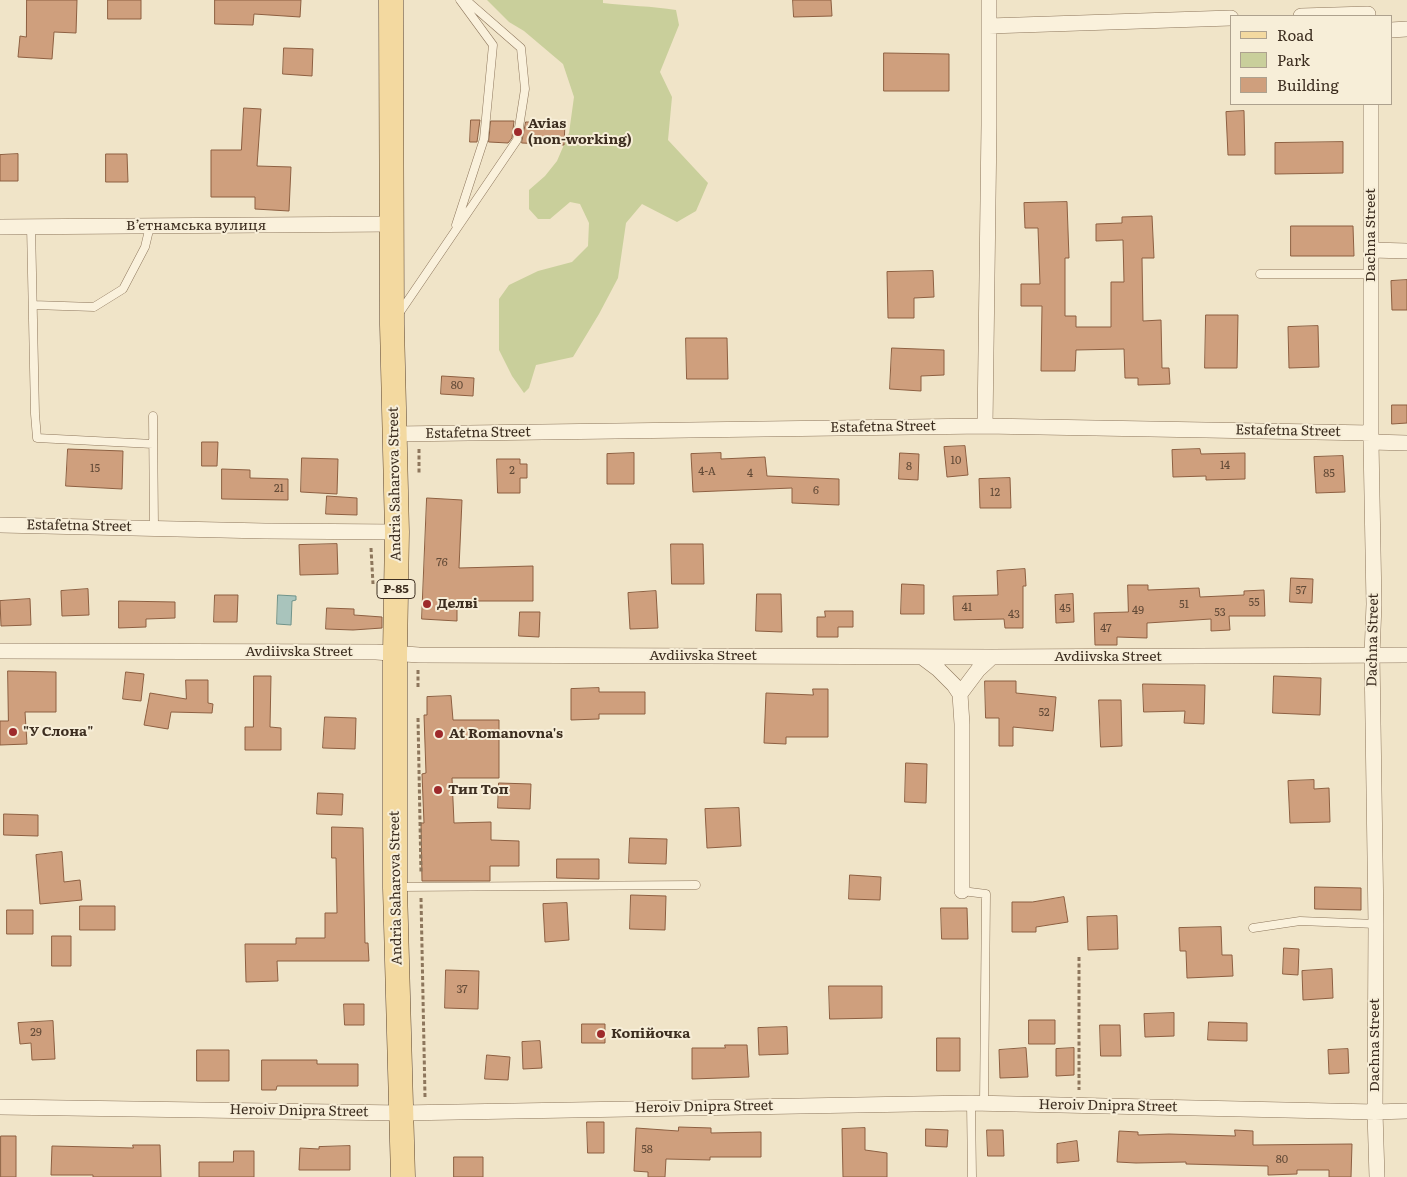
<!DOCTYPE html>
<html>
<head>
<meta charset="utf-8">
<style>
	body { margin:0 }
	#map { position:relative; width:1407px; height:1177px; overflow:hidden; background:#f0e4c8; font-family:Literata,serif }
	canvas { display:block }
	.legend { position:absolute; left:1230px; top:15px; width:162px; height:90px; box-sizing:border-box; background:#f7eed8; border:1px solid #ada18e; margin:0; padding:6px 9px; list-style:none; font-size:15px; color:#3d2e20 }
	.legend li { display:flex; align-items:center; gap:10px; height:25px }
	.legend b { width:25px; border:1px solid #ada18e }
</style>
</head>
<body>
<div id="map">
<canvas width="1407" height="1177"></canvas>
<ul class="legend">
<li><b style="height:6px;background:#f3d9a0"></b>Road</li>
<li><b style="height:14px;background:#c9cf9b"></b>Park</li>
<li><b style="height:14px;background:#cf9f7d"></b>Building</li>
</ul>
</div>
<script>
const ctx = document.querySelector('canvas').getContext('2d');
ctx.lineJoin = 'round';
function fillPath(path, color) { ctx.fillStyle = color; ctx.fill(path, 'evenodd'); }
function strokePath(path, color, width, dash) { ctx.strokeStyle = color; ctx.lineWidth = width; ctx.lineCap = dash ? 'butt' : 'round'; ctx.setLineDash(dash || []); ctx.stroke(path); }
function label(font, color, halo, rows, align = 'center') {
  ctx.font = font + ' Literata,serif'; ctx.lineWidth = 4; ctx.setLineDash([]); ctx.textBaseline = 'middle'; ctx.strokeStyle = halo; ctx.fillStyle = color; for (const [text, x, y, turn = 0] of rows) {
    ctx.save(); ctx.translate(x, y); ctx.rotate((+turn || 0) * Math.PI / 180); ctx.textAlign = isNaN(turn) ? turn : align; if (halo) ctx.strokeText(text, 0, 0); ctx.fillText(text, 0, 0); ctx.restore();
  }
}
fillPath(new Path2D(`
	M487,0H603V3C628,6 652,6 676,10L679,25L660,72L672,97L668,140L708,183L696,211L677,222L642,204L626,223L618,278L599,314L573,357L536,365L529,388L524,393L512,376L499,350V299L509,285L538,271L572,262L588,246L589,223L580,204L570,202L550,219H538L529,209V190L545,176L557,161L569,133L574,97L563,64L524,31L509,22Z`), '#c9cf9b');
const water = new Path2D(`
	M278,595L296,596V600L292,601L291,625L277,624Z`);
fillPath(water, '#a9c4bc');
strokePath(water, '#6f938a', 1);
const building = new Path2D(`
	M27,0H77L76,33L54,32L52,59L18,57L20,36L26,37Z
	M108,0H141V19H108Z
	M215,0H301L300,17L254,14L253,25L215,24Z
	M793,0H831L832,16L794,17Z
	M284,48L313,49L312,76L283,74Z
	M884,53L949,54V91H884Z
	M244,108L261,109L257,166L291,167L289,211L255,209V197H211V150H241Z
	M1244,111L1245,155H1228L1226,112Z
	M471,120H480L477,142H470Z
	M491,121H514L512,138L508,143L489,142Z
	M526,122L565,123L564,145L522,143Z
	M1343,142V173L1275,174V143Z
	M18,154V181H0V155Z
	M106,154H127L128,182H106Z
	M1067,202L1069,258H1065V316H1076V327H1111V282H1124L1123,240L1096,241V224L1122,223V217L1152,216L1154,258H1142L1143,321L1161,320L1162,368H1169L1170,384L1138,385V378H1125L1124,349L1076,350L1075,371H1041L1042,306H1021V284H1040L1038,228H1025L1024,203Z
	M1291,226H1353L1354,256H1291Z
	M933,271L934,297L914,298V318H888L887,272Z
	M1407,280V310H1392L1391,281Z
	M1206,315H1238L1237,368H1205Z
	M1318,326L1319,367L1289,368L1288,327Z
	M686,338H727L728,379H687Z
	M892,348L944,350V375L921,376V391L890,389Z
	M442,376L474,378L473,396L441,394Z
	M1392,405H1407V423L1392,424Z
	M202,442H218L217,466H202Z
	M965,446L968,475L947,477L944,447Z
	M68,449L123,451L122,489L66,486Z
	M1200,449L1201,454L1245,453V479L1206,480V476L1173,477L1172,450Z
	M634,453V484H607V454Z
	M721,453V459L765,457L767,476L839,479V505L792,503V488L693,492L691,454Z
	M900,453L919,454L918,480L899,479Z
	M1343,456L1345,492L1316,493L1314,457Z
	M302,458L338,459L337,494L301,492Z
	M497,459H520V464H527V478H520V493H498Z
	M222,469L250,470V478L288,479V500L222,499Z
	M1010,478L1011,508H980L979,479Z
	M327,496L357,498V515L326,514Z
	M427,498L462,500L459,568L533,566V601H457V621L422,619Z
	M337,544L338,574L300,575L299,545Z
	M671,544H703L704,584H672Z
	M1025,569L1026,586H1023V628H1005L1004,619L954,620L953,596L998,595L997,571Z
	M1291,578L1313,579L1312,603L1290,602Z
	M902,584L924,585V614H901Z
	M1128,585H1148V590L1199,588L1200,597L1244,595V591L1264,590L1265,616H1229L1230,630L1211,631V619L1147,623V638L1117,637V645H1095L1094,613L1128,612Z
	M88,589L89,615L62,616L61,591Z
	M656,591L658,628L630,629L628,593Z
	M757,594H781L782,632L756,631Z
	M1073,594L1074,622L1056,623L1055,595Z
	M215,595H238L237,622H214Z
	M30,599L31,625L1,626L0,601Z
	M119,601L175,602V618L146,619V627L119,628Z
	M327,608L354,609V615L382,617V628L353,630L326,629Z
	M825,611H853V627H838V637H817V617H825Z
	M520,612H540L539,637L519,636Z
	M8,671L56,672V712H25L27,744L0,745V721H8Z
	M126,672L144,674L141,701L123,699Z
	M254,676H271L270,727L281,728V750H245V727H253Z
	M1274,676L1321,678L1320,715L1273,713Z
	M186,680H208V703L213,704L212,713L171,712L168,729L144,725L150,693L186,699Z
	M985,681H1016V693L1056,697L1053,731L1013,727V746H999V718H986Z
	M1143,684L1205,685L1204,724L1184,723L1185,711L1144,712Z
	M599,688V692H645V714H599V719L571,720V689Z
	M813,689H828V737H786V744L764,743L766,693L813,695Z
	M451,696L453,720H499V778H452L454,823L491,822V840L519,841V866H490V881H422L421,823H424L422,774L426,773L424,715H427V697Z
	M1099,700H1121L1122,746L1101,747Z
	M325,717L356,718L355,749L323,748Z
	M906,763L927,764L926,803L905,802Z
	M1314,780V789L1329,788L1330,822L1290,823L1288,781Z
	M499,783L531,784L530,809L498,808Z
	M318,793L343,794L342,815L317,814Z
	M739,808L741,846L707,848L705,809Z
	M4,814L38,815V836L4,835Z
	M332,827L363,828L365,943H368L369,961H277L278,981L246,982L245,944H296V938H325V913H337L336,858H332Z
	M630,838L667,839L666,864L629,863Z
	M62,852L64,882L80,880L82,900L40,904L36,855Z
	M557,859H599V879L557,878Z
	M850,875L881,877L880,900L849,899Z
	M1315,887L1361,888V910L1315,909Z
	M631,895L666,896L665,930L630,929Z
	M1064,897L1068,922L1036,927V932H1012V902H1032Z
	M567,903L569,940L545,942L543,904Z
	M80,906H115V930H80Z
	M941,908H967L968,939H942Z
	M7,910H33V934H7Z
	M1117,916L1118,949L1088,950L1087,917Z
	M1221,927L1222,955H1232L1233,976L1187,978L1186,951H1180L1179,928Z
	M52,936H71V966H52Z
	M1284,948L1299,949L1298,975L1283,974Z
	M1332,969L1333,998L1303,1000L1302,971Z
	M446,970L479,971L478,1009L445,1008Z
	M829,986H882V1018L830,1019Z
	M344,1004H364V1025H345Z
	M1174,1013V1036L1145,1037L1144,1014Z
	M1029,1020H1055V1044H1029Z
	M53,1021L55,1059L32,1060L31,1043L20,1044L18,1023Z
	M1209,1022L1247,1023V1041L1208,1040Z
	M582,1024H605V1043H582Z
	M1100,1025H1120L1121,1056H1101Z
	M787,1027L788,1054L759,1055L758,1028Z
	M937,1038H960V1071H937Z
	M540,1041L542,1068L523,1069L522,1042Z
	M725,1045H747L749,1077L692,1079V1048H725Z
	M1026,1048L1028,1077L1000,1078L999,1050Z
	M1074,1048V1075L1056,1076V1049Z
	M1348,1049L1349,1073L1329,1074L1328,1050Z
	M197,1050H229V1081H197Z
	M487,1055L510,1057L508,1080L485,1079Z
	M262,1060H317V1064H358V1086H277L276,1090H262Z
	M587,1122H604V1153H588Z
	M679,1127L711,1128V1133L761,1132V1157H710V1160L666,1159L665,1177H648V1172L634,1171L636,1128L678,1131Z
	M865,1128V1150L887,1153V1177H843L842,1129Z
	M926,1129L948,1130L947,1147L926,1146Z
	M987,1130H1003L1004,1156H988Z
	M1235,1130L1253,1131V1145L1352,1144L1351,1177H1329V1170H1297V1174L1268,1175V1166L1186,1164V1162L1136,1163L1117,1162L1119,1131L1138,1132V1135L1169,1134L1235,1136Z
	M1,1136H16V1177H1Z
	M1077,1141L1079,1161L1057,1163V1144Z
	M133,1145H160L161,1177H93V1175H51L52,1146L133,1148Z
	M350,1146V1170H299L300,1148L319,1149V1147Z
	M234,1151H254V1177H199V1162H233Z
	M454,1157H483V1177H454Z`);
fillPath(building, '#cf9f7d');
strokePath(building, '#8d5f41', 1);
const service = new Path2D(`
	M456,225L484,139L493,45L460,0
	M31,226L35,414L37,438L153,444
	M1260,274H1372
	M33,305L94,307L123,289L145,247L150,226
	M398,315L517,140L525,89L521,48L466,0
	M153,416L154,527
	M398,887L696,885
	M962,891L986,894L984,1103
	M1253,928L1300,921L1376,924
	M971,1103L972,1177`);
const minor = new Path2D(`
	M1301,16L1368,14
	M989,26L1231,18
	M1391,30L1407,29
	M1371,104V442L1374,604L1372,655L1376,924L1375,1112L1377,1177
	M0,227L393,224
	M1372,250L1407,251
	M985,426L989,125V0
	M395,434L985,426L1371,433
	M1371,442L1407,443
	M0,525L265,531L397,532
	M0,651L376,652L419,655L992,657L1407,655
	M922,657L938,669L954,685L960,694L962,724V891
	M960,694L978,670L992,657
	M0,1107L401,1113L971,1103L1375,1112L1407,1111`);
const primary = new Path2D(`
	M391,0L392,325L397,532L395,654V888L403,1177`);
strokePath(service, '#8d765c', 9);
strokePath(minor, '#8d765c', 16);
strokePath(primary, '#5b4430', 25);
strokePath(new Path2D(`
	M419,449V473
	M371,548L373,584
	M418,687V670
	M418,718L421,874
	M421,898L425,1097
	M1079,957V1090`), '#8d765c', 3, [4, 2.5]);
strokePath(service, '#faf1dc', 8);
strokePath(minor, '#faf1dc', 15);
strokePath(primary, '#f3d9a0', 24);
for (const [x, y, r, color] of [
	[518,132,5,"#9e2a2b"],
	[427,604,5,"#9e2a2b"],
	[13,732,5,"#9e2a2b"],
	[439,734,5,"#9e2a2b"],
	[438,790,5,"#9e2a2b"],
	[601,1034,5,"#9e2a2b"]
]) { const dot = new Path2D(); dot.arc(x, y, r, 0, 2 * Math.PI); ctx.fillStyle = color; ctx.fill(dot); strokePath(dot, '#f7eed8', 2); }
label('11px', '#624a37', null, [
	["80",457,386],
	["10",956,461],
	["14",1225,466],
	["8",909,467],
	["15",95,469],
	["2",512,471],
	["4-А",707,472],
	["4",750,474],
	["85",1329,474],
	["21",279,489],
	["6",816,491],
	["12",995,493],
	["76",442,563],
	["57",1301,591],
	["55",1254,603],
	["51",1184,605],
	["41",967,608],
	["45",1065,609],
	["49",1138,611],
	["53",1220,613],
	["43",1014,615],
	["47",1106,629],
	["52",1044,713],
	["37",462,990],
	["29",36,1033],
	["58",647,1150],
	["80",1282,1160]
]);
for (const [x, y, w] of [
	[396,589,38]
]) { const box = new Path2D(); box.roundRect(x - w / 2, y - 9.5, w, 19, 4); ctx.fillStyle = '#f7eed8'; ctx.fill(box); strokePath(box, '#3d2e20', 1); }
label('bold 12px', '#3d2e20', null, [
	["Р-85",396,589]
]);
label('bold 14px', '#3d2e20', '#f7eed8', [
	["Avias",528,124],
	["(non-working)",528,140],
	["Делві",437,604],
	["\"У Слона\"",23,732],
	["At Romanovna's",449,734],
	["Тип Топ",448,790],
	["Копійочка",611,1034]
], 'left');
label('14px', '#3d2e20', '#f7eed8', [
	["Вʼєтнамська вулиця",196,226],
	["Dachna Street",1371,235,-90],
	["Estafetna Street",883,427,-1],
	["Estafetna Street",1288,431,1],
	["Estafetna Street",478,433,-1],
	["Andria Saharova Street",395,484,-91],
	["Estafetna Street",79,526,1],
	["Dachna Street",1373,640,-89],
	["Avdiivska Street",299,652],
	["Avdiivska Street",703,656],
	["Avdiivska Street",1108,657],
	["Andria Saharova Street",396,888,-91],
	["Dachna Street",1375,1045,-90],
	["Heroiv Dnipra Street",1108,1106,1],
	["Heroiv Dnipra Street",704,1107,-1],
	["Heroiv Dnipra Street",299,1111,1]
]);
</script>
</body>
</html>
